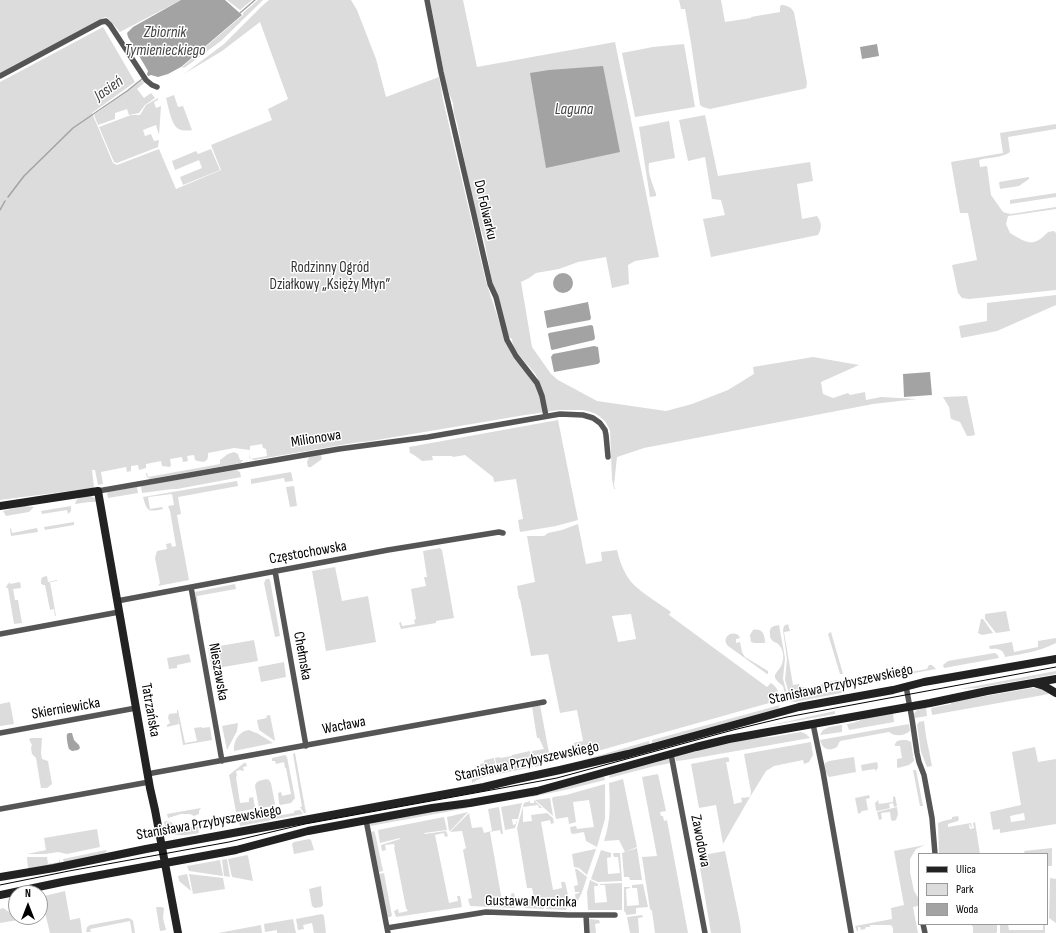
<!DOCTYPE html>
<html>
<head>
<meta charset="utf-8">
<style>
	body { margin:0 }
	#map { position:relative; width:1056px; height:933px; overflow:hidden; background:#fff; font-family:"Sofia Sans Condensed",sans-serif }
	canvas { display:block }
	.legend { position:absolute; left:918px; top:853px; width:130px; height:72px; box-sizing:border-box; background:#fff; border:1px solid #999; margin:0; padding:5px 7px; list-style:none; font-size:12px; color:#000 }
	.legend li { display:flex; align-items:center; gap:8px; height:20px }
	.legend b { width:20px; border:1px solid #999 }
	.north { position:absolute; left:8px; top:885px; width:40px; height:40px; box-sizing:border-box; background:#fff; border:1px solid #999; border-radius:50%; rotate:0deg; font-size:11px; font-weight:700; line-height:16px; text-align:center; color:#000 }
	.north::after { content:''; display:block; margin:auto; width:14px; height:18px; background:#000; clip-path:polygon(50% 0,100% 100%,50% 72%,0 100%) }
</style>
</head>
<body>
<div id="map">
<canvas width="1056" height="933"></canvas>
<ul class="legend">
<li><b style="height:5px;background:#222"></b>Ulica</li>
<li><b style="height:11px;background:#dcdcdc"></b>Park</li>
<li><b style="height:11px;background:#a3a3a3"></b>Woda</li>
</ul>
<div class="north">N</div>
</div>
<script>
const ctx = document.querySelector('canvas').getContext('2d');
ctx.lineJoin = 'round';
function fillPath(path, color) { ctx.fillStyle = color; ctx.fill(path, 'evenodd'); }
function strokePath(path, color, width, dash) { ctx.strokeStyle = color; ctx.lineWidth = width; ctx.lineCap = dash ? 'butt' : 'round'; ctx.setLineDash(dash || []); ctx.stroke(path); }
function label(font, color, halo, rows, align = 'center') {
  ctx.font = font + ' "Sofia Sans Condensed",sans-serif'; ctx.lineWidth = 3; ctx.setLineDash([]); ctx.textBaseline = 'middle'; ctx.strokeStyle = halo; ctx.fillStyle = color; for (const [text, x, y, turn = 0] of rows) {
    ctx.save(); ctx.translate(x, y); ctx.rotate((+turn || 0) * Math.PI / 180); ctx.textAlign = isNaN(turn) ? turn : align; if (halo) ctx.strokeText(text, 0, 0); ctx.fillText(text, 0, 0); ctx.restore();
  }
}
fillPath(new Path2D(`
	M0,0H181L120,32L108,18L105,17L0,74Z
	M227,0H252L240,10Z
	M258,0H263L221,41L184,68L182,67L243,15V13Z
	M269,0H351L357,10L376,59L386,97L439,77L443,100L486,282L505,339L535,384L538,394L544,399C542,391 540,383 536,375C529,365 512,351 512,339L509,337L493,286L484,239L473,203L457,123L454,114L453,103L449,93L446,83L430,0H463L477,67L615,42L659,257L635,261L628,265L629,284L612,288L606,257L578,262L559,269L536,273L529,278L521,282L532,347L551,374L558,380L597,401L666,411L692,404L728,390L754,374L753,367L813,357L859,365L821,382L823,394L833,398L848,393L850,395L865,392L866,400L881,397L917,399L873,404L644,448L617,457L614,485L615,489H614L612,479L610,430L605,421L599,416L594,413L583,410H560L525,415L371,441L353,443L254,460L249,458V454L250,459L267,456L266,449L263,448L262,444L250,446V450L234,448L208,453C209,463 203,463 195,460L194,455L187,456L188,461L183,462L182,457L170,459L171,465L170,467L162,466L161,461L146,464V468L139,470L138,465L131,466V471L127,472L126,467L101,472L103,484L98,485L95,470H92L94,487L93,488L0,500V82L103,27L135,82L92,113L113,163L117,165L159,149L176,189L221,170L211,145L272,120L268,109L288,99L260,22L222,51L184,74L224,44L262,6Z
	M679,0H721L725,22L751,18V17L780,12V7L781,5C787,5 791,7 794,12L807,83L806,88L803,89L710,109L703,107L700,105L691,43L685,9H681Z
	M684,44L695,107L635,117L622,53L653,47Z
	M142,80L144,83L137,89L144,98L151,93L155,98L145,105L139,113L129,115L127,109L115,113V119L98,125L94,115L122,95Z
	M174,95L178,107L183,106L192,130C187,131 181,131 177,128C171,123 168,105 166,98Z
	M158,98V100L154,102L156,108L161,106L159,135L156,125L143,130L145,136L151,134L154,141L159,140L158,147L117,163L114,162L99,127L131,115H140L146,105Z
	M705,115L718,176L810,162L813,181L797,184L802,219L817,216C822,223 822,228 818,235L711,257L703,219L725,215L721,200L712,199L705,157L688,161L679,120Z
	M669,121L675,158L649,163C647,173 653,184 656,194V196L650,197L639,127Z
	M1056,124V129L1008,137L1010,152C1002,158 989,157 979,160L980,167L987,166L991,195L1003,212L1006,213L1011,214L1056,207V209L1008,216L1006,224L1010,233C1027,243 1033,248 1048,232L1054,231L1056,233V290L969,299L962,298L958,293L952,265L977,260L968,213H960L951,162L1003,153L1000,133Z
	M211,149L220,170L183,185L180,177L202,168L199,160L175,170L172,161L196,151L198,154Z
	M1029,177V179L1019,186L1000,189L999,182Z
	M1056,193V197L1010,204V200Z
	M1056,295V305L997,331L961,338L959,326L987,321V303Z
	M967,396L975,435L970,436H967L960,422L951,419L949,407L943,397Z
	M558,420L578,520L556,526L520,532L518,520L523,519L516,479L494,482L493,477L465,455L453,457L452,456H432L433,460L422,461C418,458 415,455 410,453L409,447Z
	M234,452L238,454L240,460H243L241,463L150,479C147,478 146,476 146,473H147L148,477L220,464V460L228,454Z
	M321,454L322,459L311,467H308L307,462L309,457Z
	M236,470L240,472L241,477L177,489H172L142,493L141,486Z
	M291,472L293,481L285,482L284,478L251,484V479Z
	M237,481L238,486L178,497L181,514L177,515L189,580L158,586L160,583L155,558L157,551L167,549L166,544L171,543L172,547L176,546L170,511L168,506L174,505L172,494L148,497L150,509L162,507L163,509C148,512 147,512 143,497Z
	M294,486L297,506L290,507L286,487Z
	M137,487L138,493L108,498L107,492Z
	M91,496L96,499L97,502H89L75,504C77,496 84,496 91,496Z
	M24,506L34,507L29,512L6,516L3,511Z
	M71,506V511L68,514L67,510L42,514L41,511Z
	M74,522V525L45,530L44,527Z
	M578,524L586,564L602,561L601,552L617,550C619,559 622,568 627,576C635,590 658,602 671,612L669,615L767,687L771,683C778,688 778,691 780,700L576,757L574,743L583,741L577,710L560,713L548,654L531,656L520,599H519L517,586L535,582L527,536H544L548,533L562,530ZM631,614L636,639L618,642L612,616Z
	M11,528L12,533L37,528L38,532L11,536L10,529Z
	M440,548L442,550L454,618L436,621V623L401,629L399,623L401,622L402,626L415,624L414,620L416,619L411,589L426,586L424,577H427L423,551Z
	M335,567L342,601L368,596L376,642L326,651L312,571Z
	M47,576L48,582L57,580V581L50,582L56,616H55L54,609L50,610L45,585H43L42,584H41V579L43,577Z
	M266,579H269L270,580L280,636L275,637L264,583Z
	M10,582V584L20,582L21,588L13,589L15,600H18L22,623L14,624L8,588H6L7,585Z
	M235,584L236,589L197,596L200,617H199L195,592Z
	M1006,611L1010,631L996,633L985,619V614Z
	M981,619H983L993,633L982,635L978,633Z
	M788,624L790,631L784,632L793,685L799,684L800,687C804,687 808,688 813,687C823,685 835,677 845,681L847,685L790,697L785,680L787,659L783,630L784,626Z
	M779,625L785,658L783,679L788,697L786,699L783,686C766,673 781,674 783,660C784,654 782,647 777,643C775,642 773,642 772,640C770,639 770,636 770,634C769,627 773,626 779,625Z
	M753,630C762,628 765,634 765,643H754L751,642L750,635Z
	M831,632L843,674H840L828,634L829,633Z
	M730,634C734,633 738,633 740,638L736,639V643L740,642L742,652L745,657L768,671V674H767L728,646C724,641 725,637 730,634Z
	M1056,638V643C1040,651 1023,654 1005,657C1003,649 998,648 990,649L989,646L1012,642L1014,652L1038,647V641Z
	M254,640L258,661L212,669L208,648Z
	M994,653L997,654L999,658L944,668L943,665L948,661Z
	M189,654L191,662L177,665V668L169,669L167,658Z
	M284,662L286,677L261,682L258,667Z
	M929,665H932L936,669L854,684L853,683L927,669Z
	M1056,671V674L977,688L960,689Z
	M1032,688L1042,689L1049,694L932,715L931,708L951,704V702Z
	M846,689L841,693L795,702L790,701L813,695Z
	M10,702L14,724L0,726V704Z
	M540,705L550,758L542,760L543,765L535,767L532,751L544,749L539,738H537L532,707Z
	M780,705L778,709L652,743V740Z
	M926,707L927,716L915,718L914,714L917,710Z
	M177,710H178L185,743L197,741L194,728L202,727V728L210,727L212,740L183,745L178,717L179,724L167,727V725L170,723L168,718L169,714L177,713Z
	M835,711V714L762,727Z
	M893,713L894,722L849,730L847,724L842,725V732L820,735L823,730L829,727L853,723L866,718Z
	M270,715L275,740V741L259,730L257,720L267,718L266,716Z
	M924,721L926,736L932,766L927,767L921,752L917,725L919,722Z
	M238,723L237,731L227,750L222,726Z
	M909,724L910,731C904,736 895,737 889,732L840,741L837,747C829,752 822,749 820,740Z
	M249,730L256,733H257L273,743L234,751C233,741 239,731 249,730Z
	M801,732L806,734L810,738L685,760L676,761L675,758L676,756L712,746L747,739L772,737Z
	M31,738H42L41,753L42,759L48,761L52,784L47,788H41L36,758L32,754L31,748L32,745L29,739Z
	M902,740H907L911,742L914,761L909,765L898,768L897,767V759L902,758L900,746H895V744L897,741Z
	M649,741L650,745L576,762Z
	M811,742L813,755L809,762L804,764L803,760L774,766L766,771L750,797L723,844L716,805L699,808L691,764L727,757L729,758V762H726L734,804L742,802L741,798L750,797L751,792L744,754Z
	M1035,747L1038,762L1056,759V824L1000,833V829L993,830L990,812L1021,805L1012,752ZM1024,813L1025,820L1011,822L1010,816Z
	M530,751L533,767L498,774L495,758L499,757L500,758L512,756V755Z
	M295,753L306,813H304L300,807H302L293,754Z
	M285,755L287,757L295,798L291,803L280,805L279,803L278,793L281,792L282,796L291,794L286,768H285L284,762L276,764L275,761H272V758Z
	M854,757L856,772L829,777C826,773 823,768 825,763L829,761Z
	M494,758L497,774L483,777L472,783V779L482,777L480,764L484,763V761L485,760Z
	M668,758L669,759L671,763L655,766L609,778L610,774Z
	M877,762C878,766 879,769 875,771V769L862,771L861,765Z
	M244,763H246L247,766L243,767L244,771L240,770L236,771L237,776L236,777L240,803L249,802V798L253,797L255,807L254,809L236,812L229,775Z
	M913,770H916L923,806H920Z
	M658,774L666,811L660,812L661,816H663L664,821L667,820L688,933H655L652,911L650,909L642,857L657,856L642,777Z
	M604,776L605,780L565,790L531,797V796Z
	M266,779L269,780L271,783L275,804L274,806L259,808L255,786C256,780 261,781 266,779Z
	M623,779L637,847L625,852L619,840L604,841C611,819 610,805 609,783Z
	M605,784V819L597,847L586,841L584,832L573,834L571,833L570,827L576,826L577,829L594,827L589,800L573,802L576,822L569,824L568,817L556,819L552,799L553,797L566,795Z
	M869,795L870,798L866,799L868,810L862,811L859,814L858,813L855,798Z
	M895,796L897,806L894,807L893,803L889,804L890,808L877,811L876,810L875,803L878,800L879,804L893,802V797Z
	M550,798L553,816L535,800Z
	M534,800L542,808H539L538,805L523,807V822L532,821L531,815L547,813L553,818L554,823L551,824L550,820L541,822L553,890L562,888L561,882H565C567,891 571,901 566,910L546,909V905L549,904V901H543V904H544V909L525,908L524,906H528L529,899L534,898L532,888H527L517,828L524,803L530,801V803H534Z
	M522,803L518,819H512L513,825L516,824V821L517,822L515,828L505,830L501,807Z
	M466,807L468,808L370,826L371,823L373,822L432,811Z
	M499,807L503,834H501L500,830L490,832L502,901L512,900L511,894L514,893L516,906L514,908L470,906L468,899L472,898L463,850L466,848L462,831L450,832L469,813L472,828L482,827L484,833L492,831L488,809Z
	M897,807L898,814L896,820L893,821L891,820L890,812L881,813L882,819L879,820L877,812Z
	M201,808L199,811V814L194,816L190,814H181L168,818L167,814Z
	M300,810L303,814L240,826L239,822L294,813V811Z
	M468,812L451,830L449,831L447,817Z
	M958,816L959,819L958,821L948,824V827L971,823L972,827H971L970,824L969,825L970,829L974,828L973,823L975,822L980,854H939L938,823L943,821L952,819V817Z
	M444,817L447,830L424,833L425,834L446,831L447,833L448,836L445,837L444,833L435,835L449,903L458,901L457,896H460L462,907L396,917L394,911L398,909L399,913L408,911L406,908L394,847H395L394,844L385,845L386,850L382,851L381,845L400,839V838L380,843L378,830Z
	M166,821L171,822L176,827H179L184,825L190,827H198L199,833C185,835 168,840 164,822Z
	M97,829L100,847L67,854L58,852L45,854H27L46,850L44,838Z
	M374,831L375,833L383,871L379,872L371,832Z
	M309,839L311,840L314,850L294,854L292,844L294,842Z
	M925,845L916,849L910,859V872L914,891L919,899L918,906L913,907L918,933H893V928L891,925H870V927H866L865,929L861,930L860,927H858V931H857L855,926L892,919L891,908L904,905L894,851Z
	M637,848L642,880H630L629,877H624L622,853Z
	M1052,848V866H1047V854H1025L1024,851Z
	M595,849H596L587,875L579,868L574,867L572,854Z
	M106,850L107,852L94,857L64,862L63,859Z
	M601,850L611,853V857L607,858L608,874L620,873L618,857H614L613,853H620L622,881L598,882L591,879Z
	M725,851L740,923L741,933H711L698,856Z
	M247,855L248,856L253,881L232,877L228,859Z
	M27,857H47L48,864L59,862V860H60V863L30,869L28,868Z
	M227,859L230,877L224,876L222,860Z
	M220,860L223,876L189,871L187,866Z
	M575,869H577L587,877C584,886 582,895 576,903L575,894L579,893V892H575L574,886L578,885Z
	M384,873L392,916L387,918L379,874Z
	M187,874L191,891L179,881L178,876Z
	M189,874L223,878L225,889L193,894Z
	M1050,878L1056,879V923L1049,918Z
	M590,880L598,884V886H594L595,903L607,902L605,885H600V884L622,883V910H588L587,892Z
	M643,884L648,907L636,908V914L626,915V913L624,911V887H630V888L626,889L627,906L639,905L637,888H632V885Z
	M321,886L323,905L321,907L315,908L312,906L309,889Z
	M65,891L70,920L80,918L82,933H50L44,909L41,910L42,916L40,917V897Z
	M157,907H162L164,908L163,918L166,930L160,931L156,908Z
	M3,908L17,917L18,920L0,923V909Z
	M322,914L324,916L326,933H314L312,923L303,925L304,929L298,930L296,919Z
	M642,915L643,917L638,918L639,933H630L627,917Z
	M128,918L131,919L133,921L135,933H132L130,921L90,929L91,932H86L87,927L90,925Z
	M293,919L296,933H277V930L265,932L264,924Z
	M589,919L599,920L600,923L595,924L596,933H590Z
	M971,924H997V932L996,933H973V927Z
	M1000,924H1008L1009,930H1043V924H1045V933H1000Z
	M261,925L262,933H218Z`), '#dcdcdc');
fillPath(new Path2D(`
	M181,0H225L242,15L181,67L168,74L158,77L151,75L148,76L147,74L148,71L128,37L127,33L133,27Z
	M877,44L879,56L862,59L860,47Z
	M603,66L620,152L546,168L530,73L549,70Z
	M553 283a10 10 0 1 1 20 0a10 10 0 1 1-20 0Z
	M588,302L591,318L590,320L547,328L544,311Z
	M591,325L593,326L595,338L594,340L552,350L551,349L548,334L549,333Z
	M594,346L598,347L600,362L598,364L554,372L551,357L553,354Z
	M930,372L932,395L904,397L903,374Z
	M69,733H72L74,740L79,745L80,748L78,750L72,751L69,749C68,747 66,736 67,734Z`), '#a3a3a3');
strokePath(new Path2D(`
	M240,13L255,0
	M8,197L24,176L73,128L127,91L142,79
	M0,210L5,201`), '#a3a3a3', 1.5);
strokePath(new Path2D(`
	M427,0L441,72L490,284L496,297L507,340L516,356L537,383L542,396L546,416
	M0,76L101,22L106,21L110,25L146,80L152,85L157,87
	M98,491L339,449L428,437L560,414L583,415L593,418L600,423L605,430L606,435L608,457
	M275,571L306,746
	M191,587L222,761
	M117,601L388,550L499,532L503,533
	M0,634L119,612
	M906,686L912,719L917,753L919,762L924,775L932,818L935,854
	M813,724L823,772L851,932
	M0,733L136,708
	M671,754L705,933
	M147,774L544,702
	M0,809L149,782
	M366,820L388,933
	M586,915L587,933
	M923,924L925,933
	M387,928L486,912L569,915H615`), '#555', 5.5);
strokePath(new Path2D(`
	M0,506L98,491L150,788L155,810L178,933
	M1034,683L1044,686L1056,693
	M0,877L54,868L146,849L484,787L513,780L560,770L628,754L799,707L893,690L924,682L1056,659
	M0,895L62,882L236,850L308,831L432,808L470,803L537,791L696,747L729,739L930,703L987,691L1056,679`), '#222', 8);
strokePath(new Path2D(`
	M0,885L69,871L229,842L305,824L557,778L733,730L787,717L1056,667`), '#000', 1);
label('15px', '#000', '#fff', [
	["Do Folwarku",485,210,77],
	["Milionowa",316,439,-9],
	["Częstochowska",308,553,-10],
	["Chełmska",302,656,80],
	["Nieszawska",218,672,80],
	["Stanisława Przybyszewskiego",841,685,-12],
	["Skierniewicka",66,709,-10],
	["Tatrzańska",150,710,80],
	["Wacława",344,726,-11],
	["Stanisława Przybyszewskiego",527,762,-12],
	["Stanisława Przybyszewskiego",209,823,-10],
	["Zawodowa",700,841,79],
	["Gustawa Morcinka",531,902,1]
]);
label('15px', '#333', '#fff', [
	["Rodzinny Ogród",330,268],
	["Działkowy „Księży Młyn”",330,285]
]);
label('italic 16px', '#444', '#fff', [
	["Zbiornik",165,33],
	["Tymienieckiego",165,51],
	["Jasień",109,89,-35],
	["Laguna",574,110]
]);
</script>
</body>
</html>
